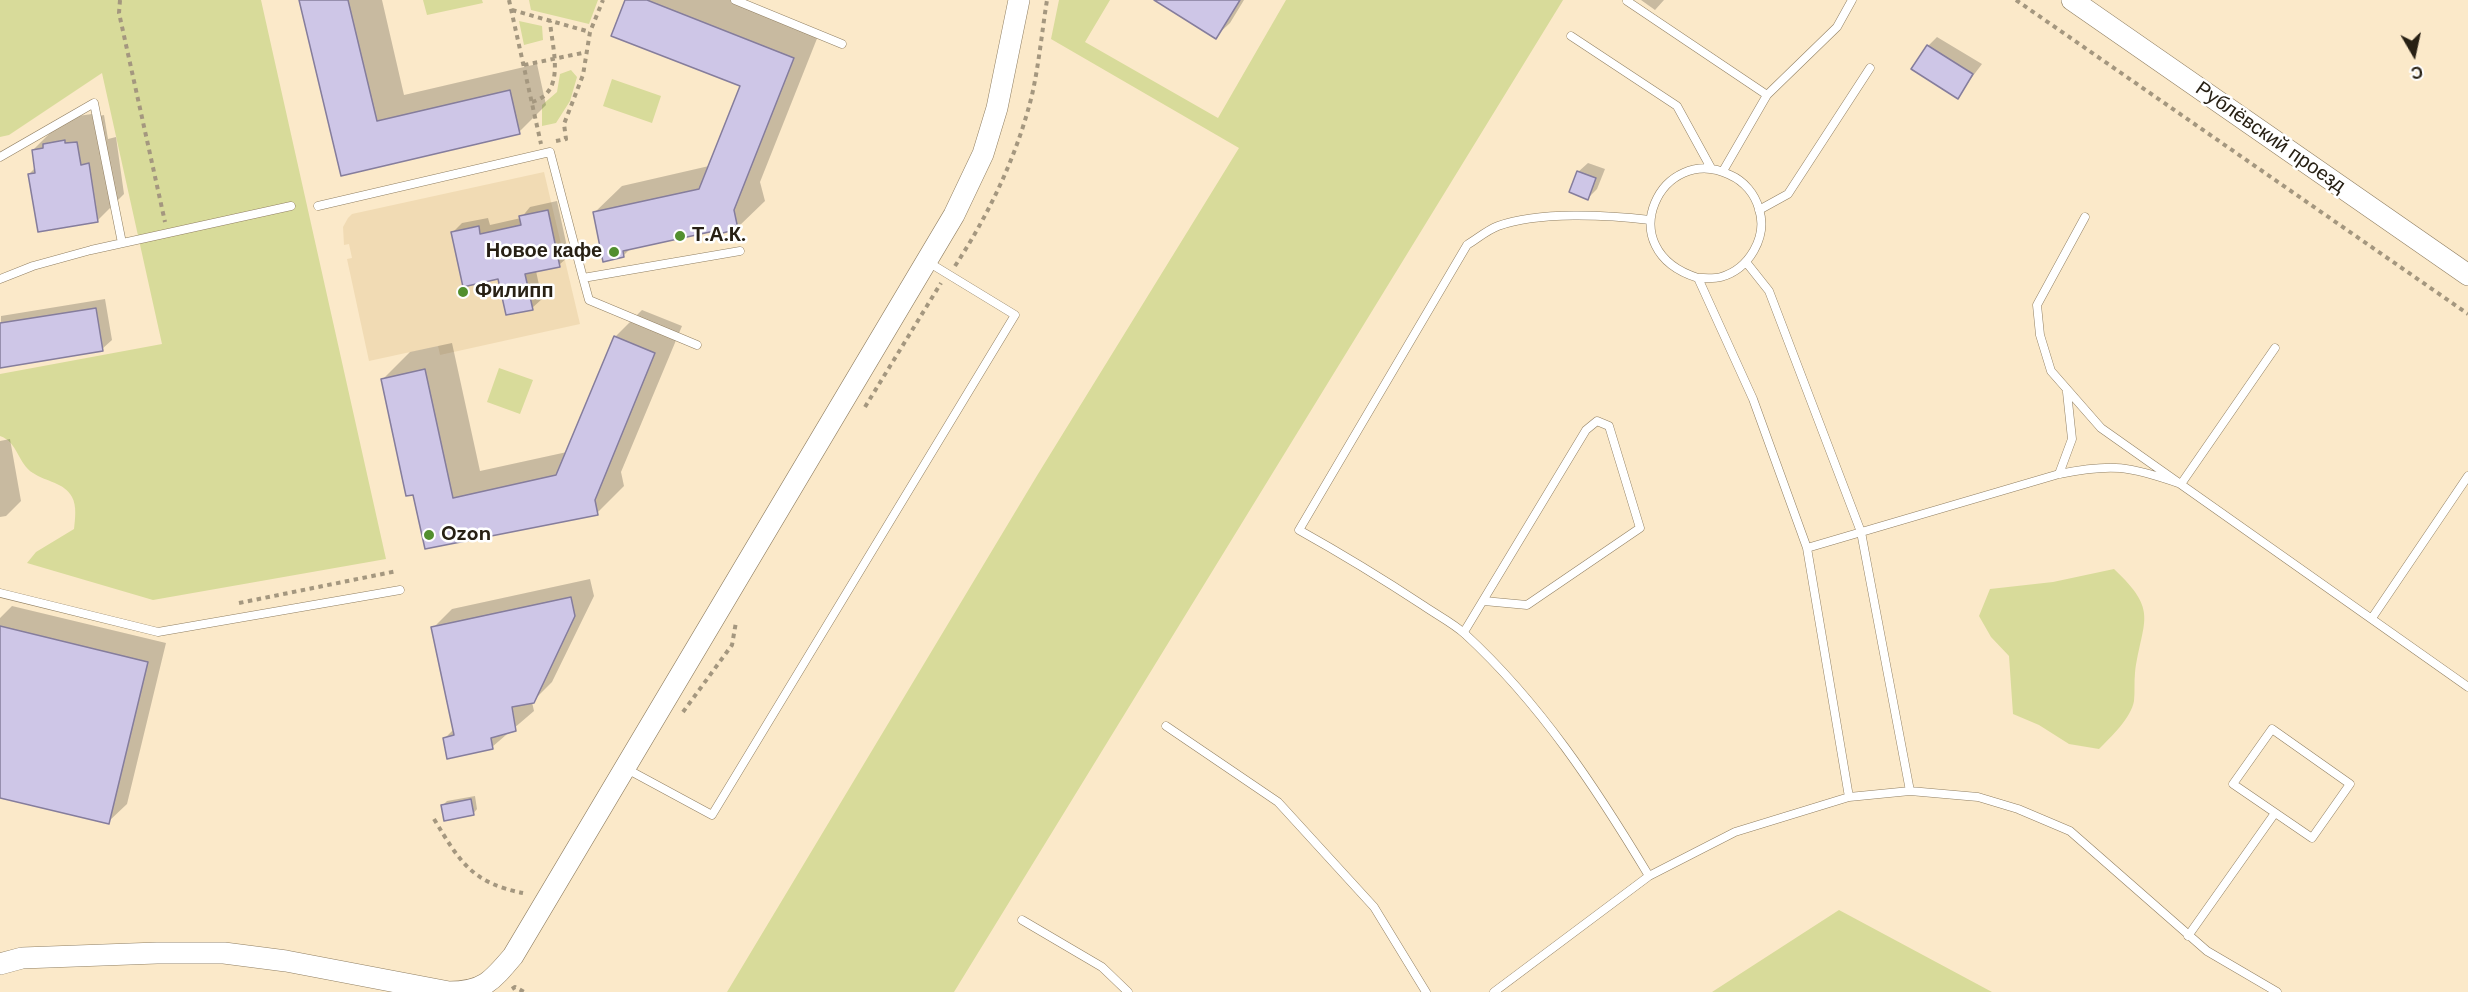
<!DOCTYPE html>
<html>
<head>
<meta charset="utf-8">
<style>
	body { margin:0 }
	#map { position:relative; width:2468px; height:992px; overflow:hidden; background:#fbe9c9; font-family:"DM Sans",sans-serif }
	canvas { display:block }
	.north { position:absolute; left:2384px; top:24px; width:60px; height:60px; -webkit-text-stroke:4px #fff; paint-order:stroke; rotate:171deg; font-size:16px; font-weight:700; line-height:24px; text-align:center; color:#272014 }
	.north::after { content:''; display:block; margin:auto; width:21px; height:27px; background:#272014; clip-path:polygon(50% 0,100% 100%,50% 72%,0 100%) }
</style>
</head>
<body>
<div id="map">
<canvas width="2468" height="992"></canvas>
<div class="north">С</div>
</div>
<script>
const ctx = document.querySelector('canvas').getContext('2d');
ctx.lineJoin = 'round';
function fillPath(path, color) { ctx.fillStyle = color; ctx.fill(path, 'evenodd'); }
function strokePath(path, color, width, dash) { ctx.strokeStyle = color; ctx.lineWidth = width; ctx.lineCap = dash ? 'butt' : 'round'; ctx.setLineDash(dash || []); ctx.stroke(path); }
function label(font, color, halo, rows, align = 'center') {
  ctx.font = font + ' "DM Sans",sans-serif'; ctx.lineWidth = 5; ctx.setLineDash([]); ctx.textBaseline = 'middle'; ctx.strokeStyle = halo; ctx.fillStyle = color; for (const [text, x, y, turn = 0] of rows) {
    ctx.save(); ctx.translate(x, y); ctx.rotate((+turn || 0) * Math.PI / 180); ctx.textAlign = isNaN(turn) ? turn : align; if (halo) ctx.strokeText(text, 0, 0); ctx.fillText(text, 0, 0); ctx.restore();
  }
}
fillPath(new Path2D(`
	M544,172L580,324L440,355L438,346L369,361L347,259L352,258L349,244L344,245L343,227L348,218L352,214Z`), '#f1dbb4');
fillPath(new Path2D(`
	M0,0H261L386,559L153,600L27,563L36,552L74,529C75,519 77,506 72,497C64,482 46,482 33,473C18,464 18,442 0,436V374L162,344L102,73L9,135L0,137Z
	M423,0H482L483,3L427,15Z
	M529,0H598L589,24L531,10Z
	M1059,0H1110L1085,42L1218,118L1286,0H1563L954,992H727L1038,474L1239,148L1051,39Z
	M519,21L542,26L543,40L524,45Z
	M571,70L577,77L570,101L556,123L542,126V105L557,92L560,74Z
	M612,79L661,96L652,123L603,106Z
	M499,368L533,380L520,414L487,402Z
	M2114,569C2160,612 2142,620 2135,673C2134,682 2135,692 2134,701C2131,718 2111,737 2099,749L2069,744L2039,725L2013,714L2009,656L1991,637L1979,616L1990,589L2053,582Z
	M1839,910L1992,992H1712Z`), '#d8db9a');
fillPath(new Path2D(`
	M301,0H382L404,95L537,64L546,105L519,132L342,174Z
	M627,0H742L820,31L760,182L765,201L737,228H720L631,248L623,256L594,213L622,186L709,166L742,85Z
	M1170,0H1244L1230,23L1215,37Z
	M1641,0H1664L1655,10Z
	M1937,37L1982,64L1957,97L1928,46Z
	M92,114V117L104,115L108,139L116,137L124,194L97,221L29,174L36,167L33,150L60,123L71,117Z
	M1588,163L1605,169L1597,189L1588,198L1578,172Z
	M557,201L569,256L559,265L536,271L542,299L532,308L452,233L462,223L488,218L490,225L521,218L530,207Z
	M105,299L112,340L102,349L0,366L1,316Z
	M642,310L682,326L621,472L624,486L597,513L540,526L414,493L383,379L410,352L452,343L480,471L567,452L615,337Z
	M10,439L21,501L6,516L0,517V441Z
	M590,579L594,596L552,682L532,702L534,711L492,747L444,739L454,729L433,628L452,609Z
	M12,606L166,643L127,804L108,822L0,796V618Z
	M475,796L477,809L473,814L443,805L447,801Z`), '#0003');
const building = new Path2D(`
	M299,0H348L377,121L510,90L520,134L341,176Z
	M625,0H647L794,58L734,210L738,229L719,234V230L623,251L624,257L603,262L593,212L699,189L740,86L611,36Z
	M1154,0H1240L1216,39Z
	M1927,45L1973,74L1958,99L1911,69Z
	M65,140V143L77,142L81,165L89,163L98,222L38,232L28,174L35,173L32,150L43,148V144Z
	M1577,171L1596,178L1588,200L1569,192Z
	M548,210L560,267L525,274L533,310L506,315L498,279L463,287L451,232L479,226L480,234L521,225L519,216Z
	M96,308L103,351L0,368V323Z
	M614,336L655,353L595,500L598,515L425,549L413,495L406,496L381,379L425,369L453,498L556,475Z
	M571,597L575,616L534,703L512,707L516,731L491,738L493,749L447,759L443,738L454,735L431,627Z
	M0,626L148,662L109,824L0,798Z
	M471,799L474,815L444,821L441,805Z`);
fillPath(building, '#cec6e7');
strokePath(building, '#857d9c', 1.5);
const lane = new Path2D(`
	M735,0L842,44
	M1627,1L1767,95
	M1571,36L1677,106L1711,168
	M0,157L94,103L122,243
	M1723,171L1767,95L1837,27L1852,0
	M318,206L550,152L583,278
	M1759,210L1788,194L1870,68
	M2085,217L2037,305L2040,335L2051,371L2101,428L2468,687
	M1746,262L1769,291L1861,532L1910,791
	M1698,278C1705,278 1714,279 1721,277C1749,269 1768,237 1759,209C1755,194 1744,181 1730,175C1662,141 1608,250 1698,278L1753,399L1807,548L1849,797
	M0,279L33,266L91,250L291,206
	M697,345L589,300L583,278L740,251
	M2059,474L2072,439L2067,392
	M1807,548L2059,474C2113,463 2129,466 2181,484L2275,348
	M0,593L158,632L400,590
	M2372,618L2468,476
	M1464,632L1586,430L1597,421L1609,426L1640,528L1527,605L1484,601
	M1166,726L1278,802L1374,907L1426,992
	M2272,729L2350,784L2312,838L2233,784Z
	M625,768L712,815L1015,315L928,262
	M1649,876C1596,788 1541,704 1465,634C1453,623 1437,615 1424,606C1383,579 1342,554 1299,530L1467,245C1477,239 1487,230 1498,226C1539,211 1608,215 1650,220
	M1022,920L1102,967L1128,992
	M2188,936L2275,813
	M1494,992L1649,876L1735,832L1849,797L1910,791L1978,797L2018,809L2070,831L2207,951L2277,992`);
const secondary = new Path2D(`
	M2072,0L2468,275
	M0,964L22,958L157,953H224L286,961L449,992C483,992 492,981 513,956L954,215L983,154L997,108L1019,0`);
strokePath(lane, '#907f62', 9);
strokePath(secondary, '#907f62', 22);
strokePath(new Path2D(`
	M120,0L119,13L165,222
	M509,0L541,144
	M2016,0L2468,314
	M512,10L590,32
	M524,65L587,52
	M532,102C567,92 552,49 550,21
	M556,141L566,139L564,124L583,75L590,32L603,0
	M955,266C989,214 1017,156 1032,95C1039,64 1042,31 1047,0
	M865,407L941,283
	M239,603L397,571
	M683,712L732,645L736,622
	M434,819C460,862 472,883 523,893
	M512,989L515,987L524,992`), '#a4977f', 4, [4.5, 4.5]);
strokePath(lane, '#fff', 8);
strokePath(secondary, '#fff', 21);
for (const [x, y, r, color] of [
	[680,236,6,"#528f2e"],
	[614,252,6,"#528f2e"],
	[463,292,6,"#528f2e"],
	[429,535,6,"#528f2e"]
]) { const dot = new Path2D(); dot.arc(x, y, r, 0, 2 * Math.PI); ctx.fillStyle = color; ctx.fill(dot); strokePath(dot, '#fff', 2); }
label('20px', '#272014', '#fff', [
	["Рублёвский проезд",2270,138,35]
]);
label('bold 20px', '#272014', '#fff', [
	["Т.А.К.",692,236],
	["Новое кафе",602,252,"right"],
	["Филипп",475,292],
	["Ozon",441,535]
], 'left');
</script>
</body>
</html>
